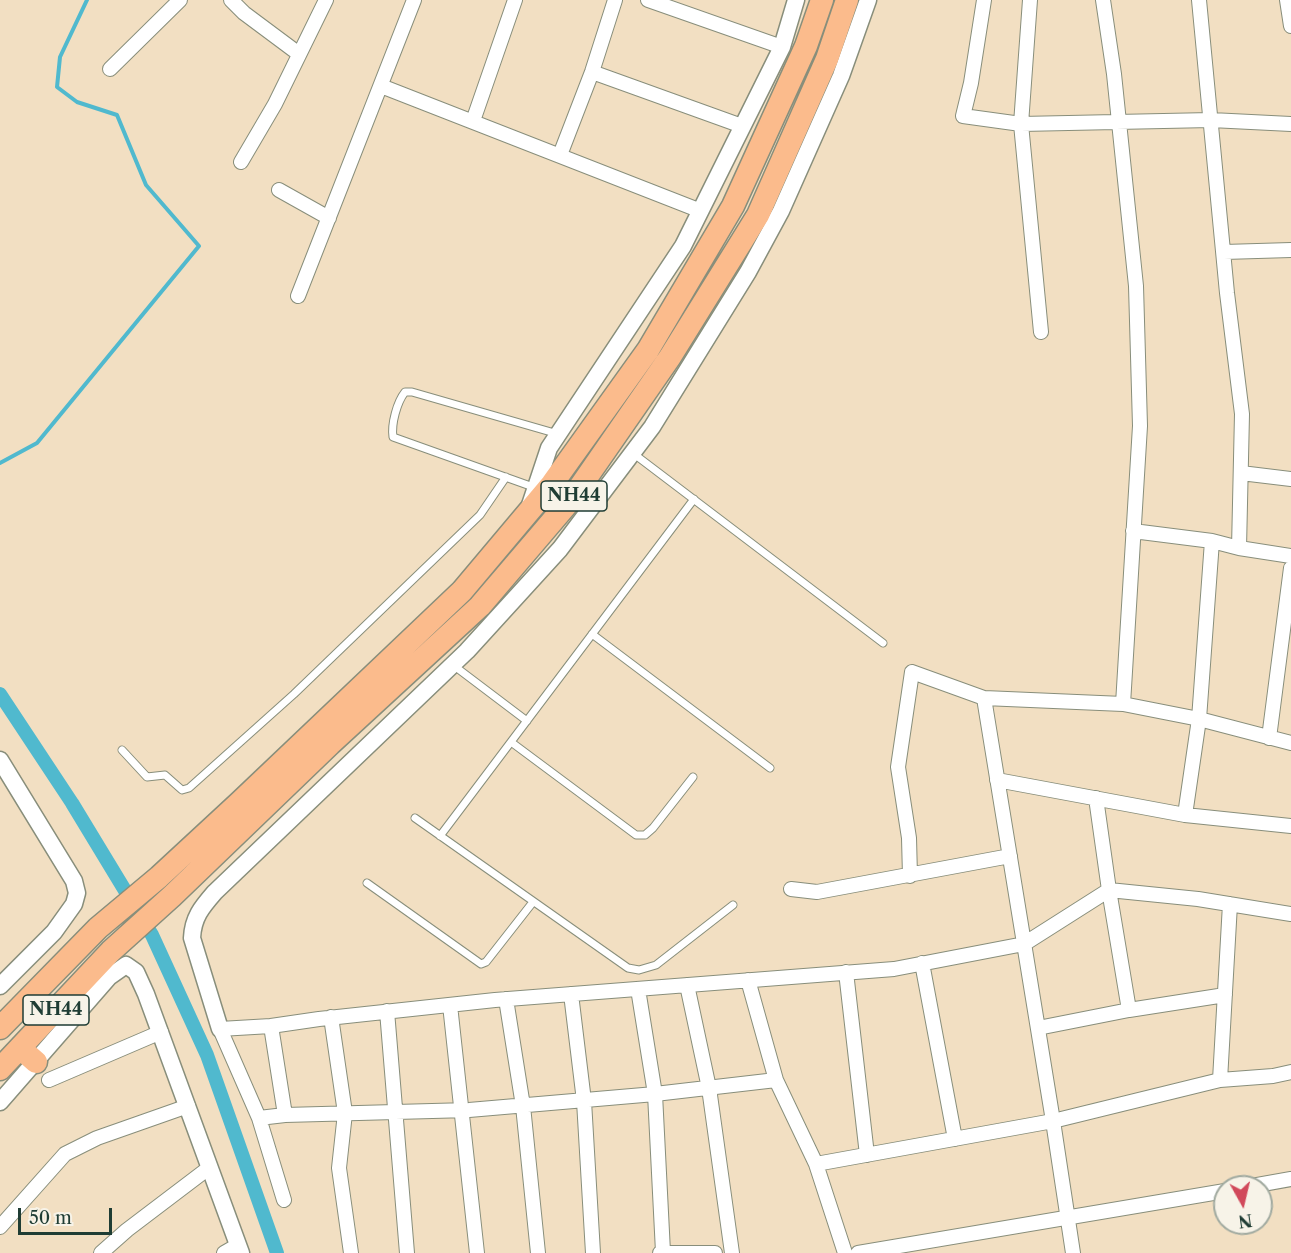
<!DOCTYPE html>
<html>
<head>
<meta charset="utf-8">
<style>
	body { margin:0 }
	#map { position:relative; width:1291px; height:1253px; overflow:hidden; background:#f2dfc2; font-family:"Libre Caslon Text",serif }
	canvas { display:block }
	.north { position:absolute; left:1213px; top:1175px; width:60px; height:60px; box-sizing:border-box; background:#f7f3e8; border:2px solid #a1aaa0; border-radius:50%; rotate:172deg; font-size:16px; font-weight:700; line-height:24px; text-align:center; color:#1f3d34 }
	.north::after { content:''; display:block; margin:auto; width:21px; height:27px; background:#d1495b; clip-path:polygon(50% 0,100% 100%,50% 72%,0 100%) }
	.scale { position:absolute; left:18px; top:1208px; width:94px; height:27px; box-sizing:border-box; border:3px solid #1f3d34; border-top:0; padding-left:8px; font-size:18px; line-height:21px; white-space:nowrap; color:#1f3d34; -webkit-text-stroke:4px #f7f3e8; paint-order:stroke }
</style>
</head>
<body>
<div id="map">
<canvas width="1291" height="1253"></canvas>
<div class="north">N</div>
<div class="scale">50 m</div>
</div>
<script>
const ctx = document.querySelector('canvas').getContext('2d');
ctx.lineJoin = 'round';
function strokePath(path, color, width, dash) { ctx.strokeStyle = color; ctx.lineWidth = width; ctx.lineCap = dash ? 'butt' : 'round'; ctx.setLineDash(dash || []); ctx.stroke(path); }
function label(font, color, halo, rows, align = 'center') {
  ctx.font = font + ' "Libre Caslon Text",serif'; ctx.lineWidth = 5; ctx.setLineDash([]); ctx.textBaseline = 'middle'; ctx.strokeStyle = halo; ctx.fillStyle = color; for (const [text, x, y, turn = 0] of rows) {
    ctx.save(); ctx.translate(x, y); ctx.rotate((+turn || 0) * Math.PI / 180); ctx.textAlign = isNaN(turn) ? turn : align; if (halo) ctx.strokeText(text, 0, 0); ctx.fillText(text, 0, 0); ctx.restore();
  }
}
strokePath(new Path2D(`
	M0,463L37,443L199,246L146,185L117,115L77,102L57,87L60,57L87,0`), '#50b9ce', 4);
strokePath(new Path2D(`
	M0,694L72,803L152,935L207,1055L277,1253`), '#50b9ce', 14);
const service = new Path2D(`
	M634,454L883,643
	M536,488L393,437C391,424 397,402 405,392H412L558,434
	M592,634L770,768
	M453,665L527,721
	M511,742L636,835H645L653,828L693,777
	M122,750L147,777L165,775L182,790L189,788L294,694L480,515L506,477
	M415,818L628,968L639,970L656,965L733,905
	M440,836L694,499
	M367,883L481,964L486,962L533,902`);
const minor = new Path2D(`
	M231,0L244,13L299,54
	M648,0L782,47
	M984,0L971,83L963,116L1021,124L1211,120L1291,124
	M1030,0L1021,124L1041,332
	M1287,0L1291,26
	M110,69L180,0
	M592,72L742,126
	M381,86L701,211
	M473,121L515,0
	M560,155L592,72L615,0
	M241,162L275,104L326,0
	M279,190L329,218
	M1224,252L1291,250
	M298,296L414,0
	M1241,473L1291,479
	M1133,531L1212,541
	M1239,548L1291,556
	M1123,704L1199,719L1212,541L1239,548L1242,414L1227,293L1199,0
	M1269,738L1291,568
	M997,780L1185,815L1291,826
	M1185,815L1199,719L1291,743
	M910,876L909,838L898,767L912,672L984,698
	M791,889L817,892L1010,856
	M922,963L955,1139
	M846,972L867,1155
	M748,980L776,1080
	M687,985L709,1088L732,1253
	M638,989L655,1094L663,1252
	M571,994L584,1101L593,1253
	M506,999L523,1106L538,1253
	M450,1005L477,1253
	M1129,1010L1225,995
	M387,1011L407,1253
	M331,1017L345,1113L339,1168L351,1253
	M271,1026L285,1115
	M1038,1028L1129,1010L1109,890L1096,798
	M49,1080L161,1032
	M1220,1080L1230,904
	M259,1118L285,1115L469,1110L655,1094L776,1080L816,1164L845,1253
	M816,1164L1053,1121L1220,1080L1273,1076L1291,1072
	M1246,1187L1291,1179
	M284,1200L259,1118L220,1029L271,1026L319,1019L495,1000L894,969L1024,944L1109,890L1198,899L1291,914
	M0,1227L65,1154L97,1138L188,1106
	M101,1253L127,1230L210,1167
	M224,1253L238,1245
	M660,1253H715
	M858,1253L1225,1191
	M1073,1253L1053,1121L984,698L1123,704L1140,426L1136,286L1114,74L1103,0`);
const tertiary = new Path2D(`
	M530,505L549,448L683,246L782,47L796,0
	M0,760L74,881L77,893L74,904L54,932L0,986
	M220,1029L192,938C193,917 202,907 215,892L467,651L560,549L652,427L748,272L781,211L841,76L868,0
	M0,1102L109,977L126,965L136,972L146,994L241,1253`);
const trunk = new Path2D(`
	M0,1028L98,928L159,877L239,803L462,591L552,484L648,350L733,206L806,46L822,0
	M20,1048L36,1062
	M0,1069L111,951L172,896L330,744L480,606L573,497L670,357L758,215L827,59L847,0`);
strokePath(service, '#888e7b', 9);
strokePath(minor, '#888e7b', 16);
strokePath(tertiary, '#888e7b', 19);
strokePath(trunk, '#888e7b', 25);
strokePath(service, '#fff', 7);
strokePath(minor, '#fff', 14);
strokePath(tertiary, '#fff', 16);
strokePath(trunk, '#fbbb8c', 22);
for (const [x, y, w] of [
	[574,496,66],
	[56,1010,66]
]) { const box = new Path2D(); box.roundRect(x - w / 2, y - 15, w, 30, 4.5); ctx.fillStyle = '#f7f3e8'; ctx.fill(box); strokePath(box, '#1f3d34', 1.5); }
label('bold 18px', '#1f3d34', null, [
	["NH44",574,496],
	["NH44",56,1010]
]);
</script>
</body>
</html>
